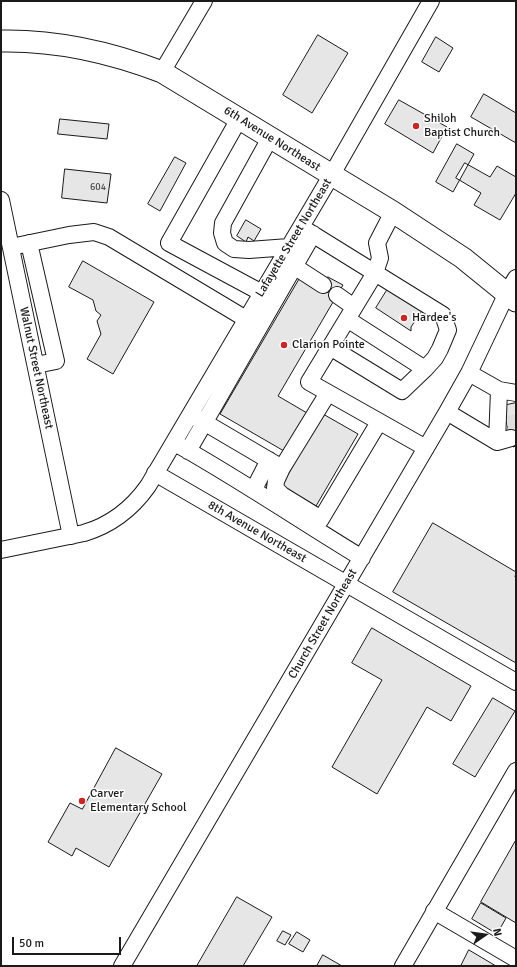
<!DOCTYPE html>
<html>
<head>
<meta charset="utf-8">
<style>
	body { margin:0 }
	#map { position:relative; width:517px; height:967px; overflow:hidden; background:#fff; font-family:Signika,sans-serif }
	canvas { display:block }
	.frame { position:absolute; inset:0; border:2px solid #1a1a1a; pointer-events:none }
	.north { position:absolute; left:465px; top:915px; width:40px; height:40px; -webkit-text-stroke:3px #fff; paint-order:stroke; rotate:77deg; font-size:11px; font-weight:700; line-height:16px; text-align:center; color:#1a1a1a }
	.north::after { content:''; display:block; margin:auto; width:14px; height:18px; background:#1a1a1a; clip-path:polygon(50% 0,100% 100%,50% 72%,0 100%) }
	.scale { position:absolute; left:12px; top:937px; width:109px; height:18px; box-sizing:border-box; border:2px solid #1a1a1a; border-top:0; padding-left:5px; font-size:12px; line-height:14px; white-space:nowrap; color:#1a1a1a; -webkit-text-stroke:3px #fff; paint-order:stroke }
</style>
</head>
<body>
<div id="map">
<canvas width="517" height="967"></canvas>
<div class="frame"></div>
<div class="north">N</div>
<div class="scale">50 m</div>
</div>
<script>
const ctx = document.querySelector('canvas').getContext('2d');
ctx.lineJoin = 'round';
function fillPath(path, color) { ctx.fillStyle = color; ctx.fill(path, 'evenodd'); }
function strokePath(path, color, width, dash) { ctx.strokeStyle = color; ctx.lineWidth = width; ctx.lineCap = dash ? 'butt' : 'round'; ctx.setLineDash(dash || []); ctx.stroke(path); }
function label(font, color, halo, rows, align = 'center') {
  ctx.font = font + ' Signika,sans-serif'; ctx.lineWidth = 3; ctx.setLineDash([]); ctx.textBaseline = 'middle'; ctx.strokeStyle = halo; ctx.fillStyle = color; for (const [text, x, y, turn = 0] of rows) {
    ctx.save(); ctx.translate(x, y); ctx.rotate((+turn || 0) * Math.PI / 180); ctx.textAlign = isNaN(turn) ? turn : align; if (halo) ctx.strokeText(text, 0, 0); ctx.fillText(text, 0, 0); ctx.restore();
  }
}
const building = new Path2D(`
	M318,35L348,53L312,113L283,95Z
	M436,37L453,48L439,72L422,62Z
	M484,94L516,113V143L471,117Z
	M399,100L447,127L433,153L385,124Z
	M60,119L109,124L107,139L58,134Z
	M457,144L474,154L453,192L436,182Z
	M175,157L186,163L160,211L148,204Z
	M465,163L490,177L497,166L516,177V193L500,220L474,205L481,193L456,178Z
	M65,169L111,174L107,203L62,198Z
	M246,220L261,229L254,241L248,237L246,242L237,236Z
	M83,261L154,302L113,374L87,359L101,334L97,321L101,315L96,311L93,300L69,287Z
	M328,277L343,285L278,396L307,413L284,451L220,414L299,279L319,291Z
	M389,287L423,309L411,327V331L376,308Z
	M516,403V446L513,447L502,406Z
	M323,414L358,434L316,506L282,486Z
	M433,523L516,572L515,577L516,578V663L393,592Z
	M372,628L471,686L451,721L427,707L377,794L332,767L382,680L352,663Z
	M493,698L515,711L475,777L453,764Z
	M116,748L162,774L109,867L76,848L72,856L48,842L70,803L82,809Z
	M516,840V923L481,902Z
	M237,897L272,917L243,966H197Z
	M481,903L506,918L497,934L472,919Z
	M283,931L291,935L285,945L277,941Z
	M297,932L310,940L303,952L289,944Z
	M469,950L496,966H461Z
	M323,955L342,966H317Z`);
fillPath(building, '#e6e6e6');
strokePath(building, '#1a1a1a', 1);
strokePath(new Path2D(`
	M507,424L516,422`), '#ddd', 16, [16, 8]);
const minor = new Path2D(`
	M162,72L204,1
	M239,119L169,243L262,293
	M270,138L223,223L222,233L225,243L234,249L249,250L289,247
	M1,200L71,536
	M393,212L377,243L380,258L375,273L309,382L426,448
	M301,227L443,315L448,330L440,349L435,358L425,369L402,391L330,347
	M29,243L56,361L36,365
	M11,247L69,235L94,232L109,237L246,319
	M286,261L323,285
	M337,295L354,307
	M347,319L425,369
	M469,373L499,390L516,393
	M447,412L497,442L511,438
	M197,418L282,468
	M497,442L499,390
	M180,446C242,481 301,521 362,558
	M188,451L313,234
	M155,473L516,682
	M254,489L269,460
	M321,519L282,495L275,488L276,481L282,468L328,393
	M314,528L321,519L379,422
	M1,550L84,533C111,525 131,510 148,486L331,176L431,1
	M434,911L516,959
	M122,966L447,412L469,373L507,293L516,278
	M403,966L516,771`);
const major = new Path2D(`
	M1,41C57,40 110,52 162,72L393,212L463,258L516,301`);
strokePath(minor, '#1a1a1a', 18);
strokePath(major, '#1a1a1a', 23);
strokePath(minor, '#fff', 16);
strokePath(major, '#fff', 21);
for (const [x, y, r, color] of [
	[416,126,4,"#c62828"],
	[404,318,4,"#c62828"],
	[284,345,4,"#c62828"],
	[82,801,4,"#c62828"]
]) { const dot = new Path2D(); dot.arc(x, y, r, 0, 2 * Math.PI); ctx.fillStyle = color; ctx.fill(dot); strokePath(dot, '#fff', 1.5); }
label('10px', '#4d4d4d', null, [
	["604",98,187]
]);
label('12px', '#1a1a1a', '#fff', [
	["Shiloh",424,119],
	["Baptist Church",424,133],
	["Hardee's",412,318],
	["Clarion Pointe",292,345],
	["Carver",90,794],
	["Elementary School",90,808]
], 'left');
label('12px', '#1a1a1a', '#fff', [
	["6th Avenue Northeast",272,139,32],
	["Lafayette Street Northeast",294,238,-59],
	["Walnut Street Northeast",36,368,78],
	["8th Avenue Northeast",257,532,30],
	["Church Street Northeast",323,624,-60]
]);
</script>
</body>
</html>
